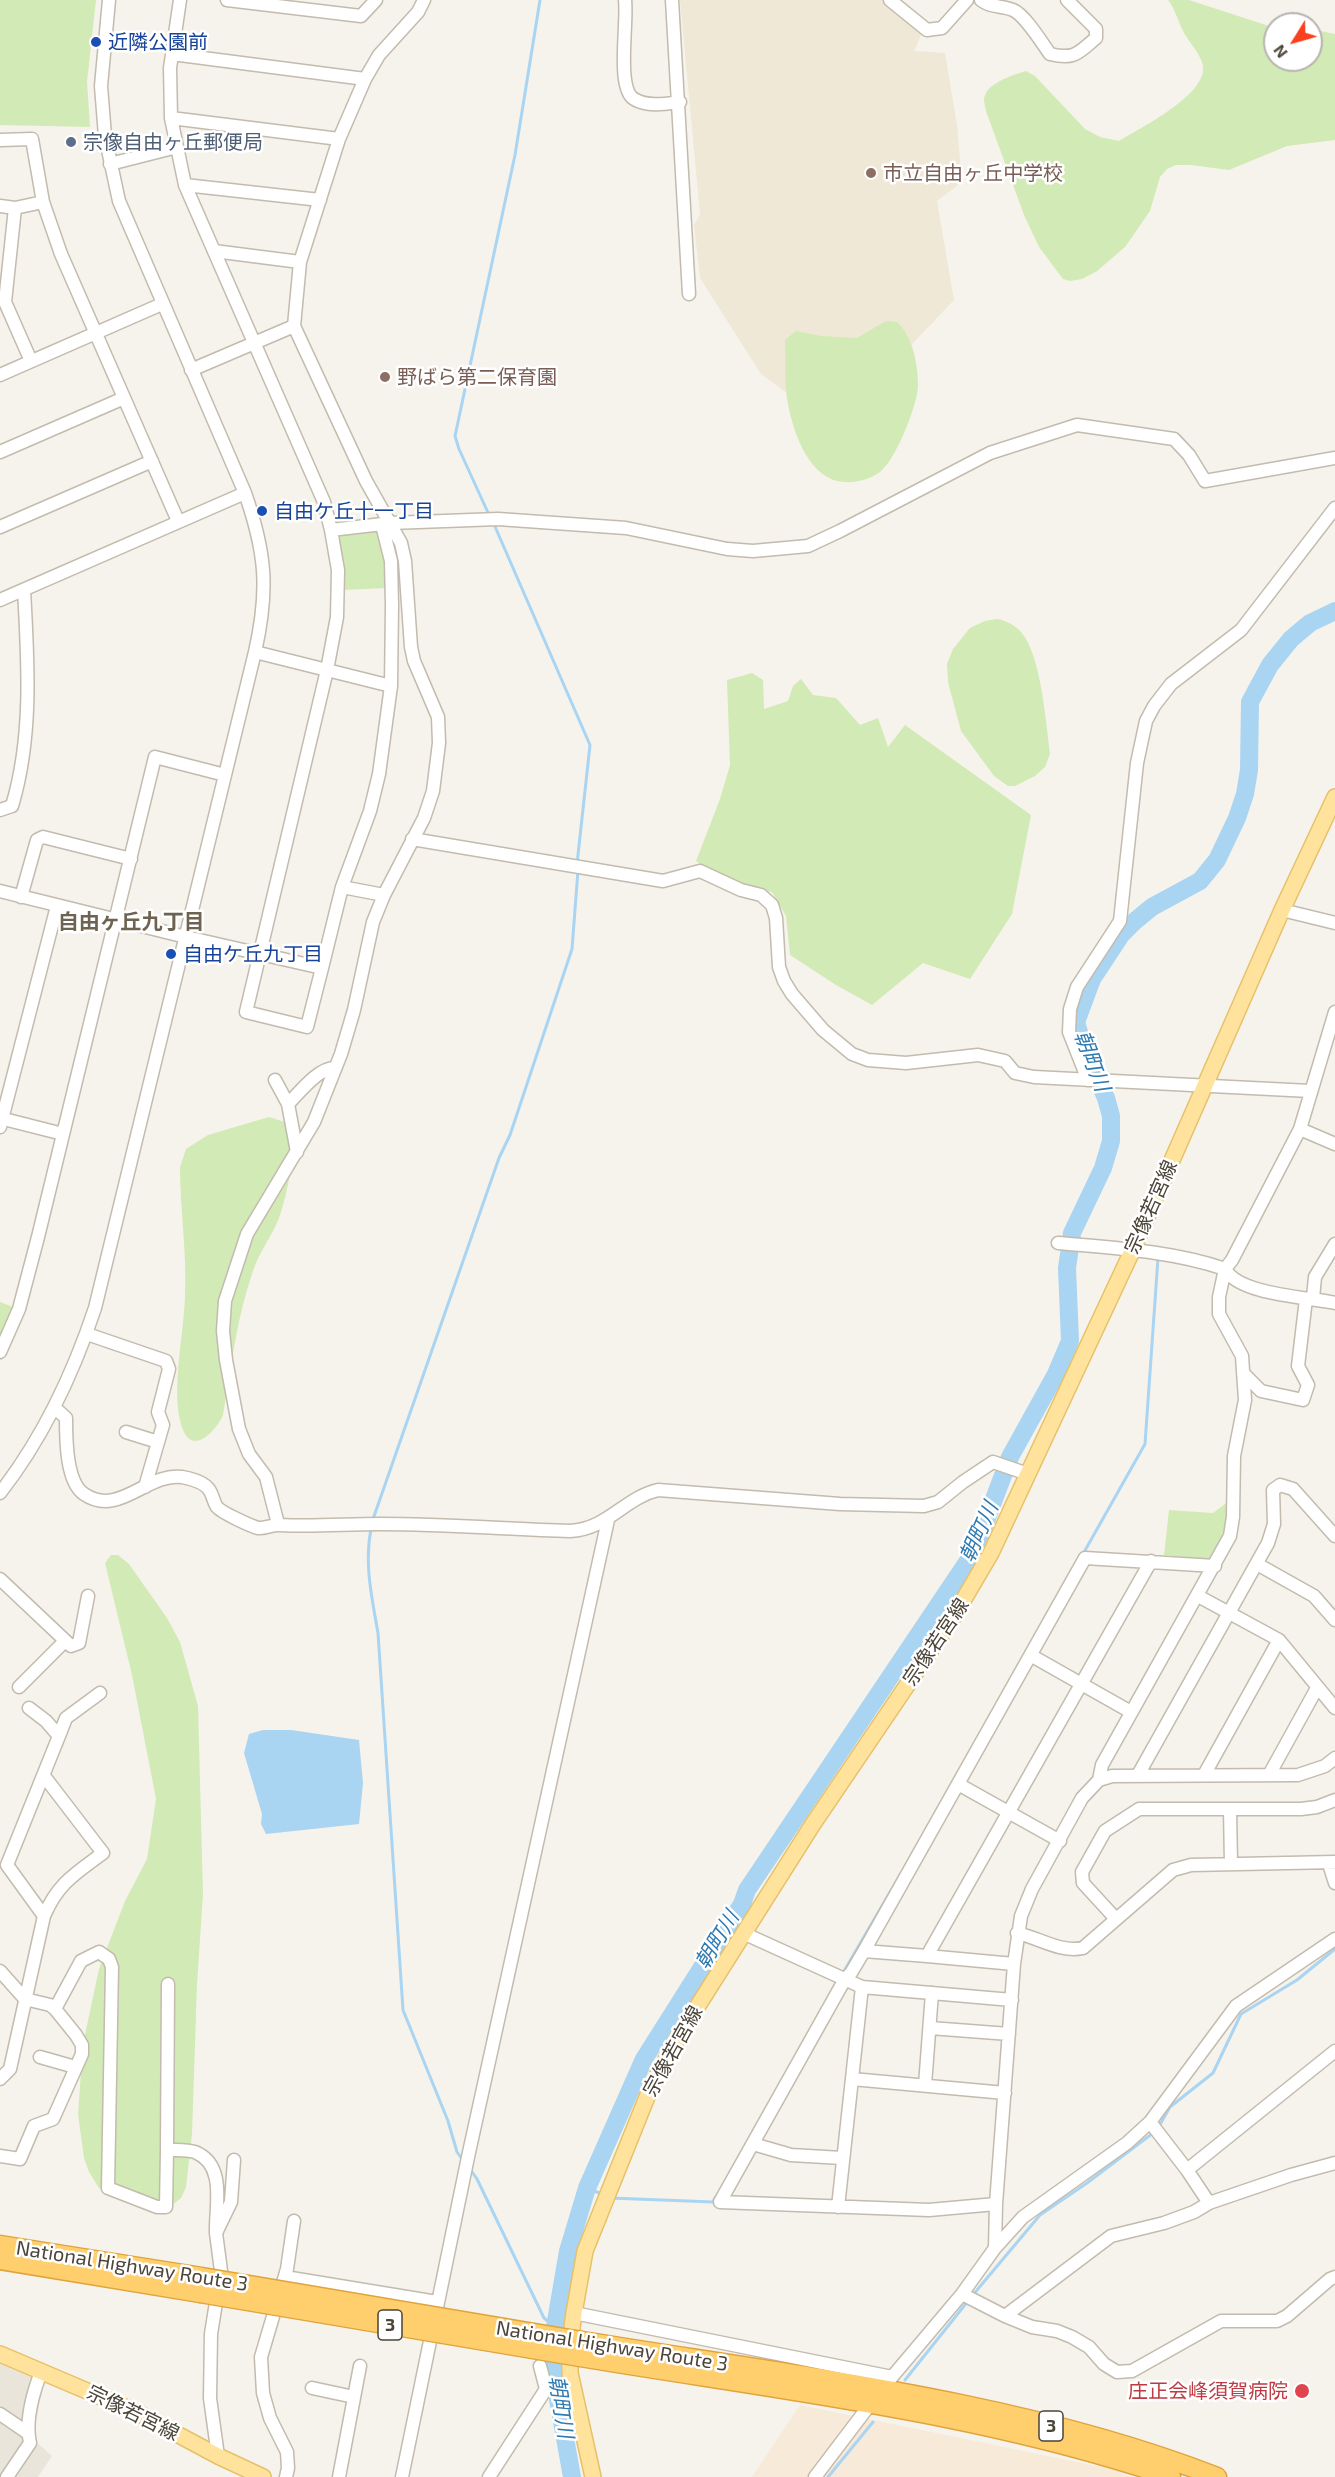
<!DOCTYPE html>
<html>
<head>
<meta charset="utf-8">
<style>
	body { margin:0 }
	#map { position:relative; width:1335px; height:2477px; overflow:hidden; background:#f6f3ec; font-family:"Exo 2",sans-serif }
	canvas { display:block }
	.north { position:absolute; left:1263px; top:12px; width:60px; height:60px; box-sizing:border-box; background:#fff; border:2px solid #b7b4b0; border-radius:50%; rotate:233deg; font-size:16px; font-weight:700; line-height:24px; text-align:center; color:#4b4439 }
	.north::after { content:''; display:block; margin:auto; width:21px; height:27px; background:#fc3f1d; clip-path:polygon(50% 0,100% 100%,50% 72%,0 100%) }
</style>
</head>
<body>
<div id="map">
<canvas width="1335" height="2477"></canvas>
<div class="north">N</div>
</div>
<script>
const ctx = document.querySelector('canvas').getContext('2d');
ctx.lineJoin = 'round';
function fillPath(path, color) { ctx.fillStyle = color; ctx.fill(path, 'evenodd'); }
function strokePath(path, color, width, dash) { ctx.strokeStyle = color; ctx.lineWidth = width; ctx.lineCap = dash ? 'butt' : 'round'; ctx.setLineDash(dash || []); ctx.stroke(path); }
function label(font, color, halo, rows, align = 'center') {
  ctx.font = font + ' "Exo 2","Noto Sans JP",sans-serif'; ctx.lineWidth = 5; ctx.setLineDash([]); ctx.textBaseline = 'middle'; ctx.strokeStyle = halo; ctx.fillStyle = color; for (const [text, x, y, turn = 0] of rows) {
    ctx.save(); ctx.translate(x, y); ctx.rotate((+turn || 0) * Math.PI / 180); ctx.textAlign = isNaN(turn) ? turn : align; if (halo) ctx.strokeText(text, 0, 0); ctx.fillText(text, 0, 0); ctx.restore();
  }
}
fillPath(new Path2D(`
	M0,2364L43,2382L33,2439L52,2456L38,2477H0Z`), '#eae5da');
fillPath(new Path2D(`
	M800,2405L1116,2470L1130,2477H752Z`), '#f7ead8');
fillPath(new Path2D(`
	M680,0H883L922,33L914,51L945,53L957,125L962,182L937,201L954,300L883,375L809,409L761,374L700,278L694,225L700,214Z`), '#efe8d6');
fillPath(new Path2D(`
	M0,0H96L87,82L90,127L0,125Z
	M1168,0H1189L1275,28V60H1311V29L1335,34V140L1287,146L1229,170L1191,165H1176L1167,169L1160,177L1150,211L1125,247L1097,271L1082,279L1070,281L1063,279L1039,247L1024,215L987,114C986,110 984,104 984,100C985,83 1013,75 1026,71L1035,76L1085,129L1100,137L1119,141C1140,128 1207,95 1203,66C1201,55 1190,43 1184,33C1178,22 1176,10 1168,0Z
	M886,321L897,322C913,337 918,364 918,385C918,404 897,456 883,469C875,478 857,483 845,482C810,481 794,435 788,404C784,384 786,361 785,340L796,331L821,336L857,338Z
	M377,529L389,562L388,588L342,590L337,536L340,532Z
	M997,619C1005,620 1015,625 1021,632C1041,654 1046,723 1050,754L1045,767L1035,776L1015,786H1008L994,776L961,731L948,682L947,664L953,649L970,628L985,621Z
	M752,673L763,680L764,709L788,701L793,686L801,679L813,695L836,698L860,725L878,718L888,747L905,725L1031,815L1012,914L970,979L923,963L872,1005L836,985L790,955L786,916L772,892L732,886L696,861L720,799L730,765L727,680Z
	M269,1117L285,1122L296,1137C292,1164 288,1192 279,1218C272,1236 259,1252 253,1271C237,1317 231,1366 223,1415C215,1433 190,1458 181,1424C171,1389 184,1333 185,1296C187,1253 180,1210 180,1167L186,1149L208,1135Z
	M0,1302L13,1307L0,1341Z
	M1229,1501C1227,1524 1222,1540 1210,1559L1164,1555L1169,1510L1213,1513Z
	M111,1555H118L129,1564L167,1618L180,1642L198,1706L203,1894L197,1984L192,2134L186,2187L181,2198L166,2210L112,2195L99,2188L89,2172L84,2158L78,2114L83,2044L99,1969L125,1901L147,1859L156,1799L132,1675L105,1563Z`), '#d2eab5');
fillPath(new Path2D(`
	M263,1730H291L359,1740L363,1783L359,1824L266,1834L261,1824L262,1814L244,1753L249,1734Z`), '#a9d4f2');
strokePath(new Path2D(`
	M490,517L459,449L455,436L515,155L540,0
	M493,522L590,745L577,864
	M372,1522L499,1158L510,1135L572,949L578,870
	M371,1529C364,1564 372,1598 378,1633L403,2010L448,2121L457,2152L462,2159
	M1083,1554L1145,1444L1158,1258
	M843,1973L900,1875
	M1158,2128L1170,2107L1213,2073L1241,2014L1297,1980L1335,1949
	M470,2169L477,2179L544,2318L555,2327
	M587,2188L602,2194
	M610,2198L713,2202L715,2198
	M972,2296L1040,2215L1087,2183L1153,2133
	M905,2380L968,2301
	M828,2477L873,2422`), '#a9d4f2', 3);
strokePath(new Path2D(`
	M572,2477L554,2377L555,2327L568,2251L587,2188L644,2059L742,1904L747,1890L974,1552L1010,1457L1056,1374L1070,1341L1067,1268L1072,1233L1103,1168L1111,1141V1116L1106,1098L1084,1049L1076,1022L1092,979L1121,935L1135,921L1152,907L1200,881L1217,860L1237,818L1245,794L1249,770L1250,702L1270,665L1291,639L1310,623L1335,611`), '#a9d4f2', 18);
const minor = new Path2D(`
	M180,0L170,68L171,118L185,185L324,502L331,530L338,570L337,617L327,670L246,1012L307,1027L322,968
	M227,0L361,16L376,0
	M625,0C628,22 616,88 634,99C647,107 665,104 680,102
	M672,0L689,294
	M890,0L927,30L942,28L967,0
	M981,0C991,8 1001,5 1013,10C1025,15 1042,43 1050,54C1075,60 1078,53 1096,38V29L1067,0
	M172,54L365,79
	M171,118L339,139
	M0,140L32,139L43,202L61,254L178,521
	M110,164L177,147
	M185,185L320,200
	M0,206L15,208L43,202
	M15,208L5,302L31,361
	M214,251L300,262
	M191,370L294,326
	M0,375L162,304
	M0,452L124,398
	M0,527L152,461
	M331,530L391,523L498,519L626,528L727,549L753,551L808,546L840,531L990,453L1077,425L1174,439L1189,455L1205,481L1335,458
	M0,600L245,493
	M255,652L391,686
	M0,810L12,806C33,736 28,662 24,590
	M412,839L663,881L700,871L741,890L761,895L772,905L776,918L779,967L784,981L792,994L823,1030L852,1054L868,1060L906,1063L978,1055L1005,1061L1015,1073L1034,1077L1310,1091
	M342,887L384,895
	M0,891L186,937L322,968L342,887L370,811L379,774L391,686L392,605L391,561L382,525
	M21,897L37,840L43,837L131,859
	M1282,910L1335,923
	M275,1080L288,1104L297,1152
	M1088,1080L1069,1032L1070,1009L1077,987L1120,921L1137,763L1146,721L1154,706L1171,684L1241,630L1335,508
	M288,1104C299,1093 319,1067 335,1068
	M0,1118L63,1134
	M0,1127L57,906
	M1300,1129L1335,1144
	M1058,1243C1114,1248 1172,1251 1225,1269C1239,1295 1308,1297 1335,1303
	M1313,1298L1315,1277L1335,1244
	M87,1334L166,1361L169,1369L158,1412L163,1425L145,1487
	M0,1352L19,1309L38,1237L155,757L225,775
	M1243,1373L1261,1391L1303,1400L1308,1385L1298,1366L1306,1299
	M54,1407L66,1418C66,1439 66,1482 84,1494C119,1518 147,1472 182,1477C192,1479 205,1482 210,1491C213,1496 214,1503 217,1507C222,1513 251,1526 258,1528C265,1529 273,1524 280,1525C313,1527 346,1524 380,1524C443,1524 507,1529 570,1531C608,1529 624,1498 658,1490L840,1504L924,1506L938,1502L963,1482L993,1462L1028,1474
	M126,1432L158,1442
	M0,1493C43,1438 73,1374 95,1308L255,652C269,590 266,553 245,493L119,201L105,136L101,86L109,0
	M278,1524L266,1477L249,1454L239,1429L226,1360L223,1331L225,1301L247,1234L314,1122L341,1054L354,1010L373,922L384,895L424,818L433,791L439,743L438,717L414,661L411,647L405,561L401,543L366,481L294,326L300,262L339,139L365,79L379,55L418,12L424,0
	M1257,1564L1314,1596L1335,1620
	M0,1579L71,1646L79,1643L88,1596
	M1198,1596L1279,1640L1335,1708
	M1032,1656L1131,1712
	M19,1687L65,1641
	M59,1736L66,1718L100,1693
	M1138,1775L1268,1543L1274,1524L1273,1490L1280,1485L1293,1489L1335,1536
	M1204,1775L1279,1640
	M1269,1775L1317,1688
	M44,1776L103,1853C75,1874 58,1883 44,1916
	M1099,1780L1102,1765L1230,1536L1233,1517L1234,1456L1245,1400L1242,1356L1219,1314V1297L1225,1269L1232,1260L1300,1129L1335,1012
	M958,1784L1060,1841
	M1230,1809L1231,1864
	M1329,1864L1335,1883
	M1116,1919L1083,1883L1082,1872L1105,1831L1139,1809H1301L1317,1807L1335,1800
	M743,1933L862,1987L1012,2000
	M1017,1933C1039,1938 1061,1953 1083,1948L1173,1870L1191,1865L1335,1862
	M864,1951L927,1956L1151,1561
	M927,1956L1014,1964
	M0,1971L25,1999L50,2005L55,2009L76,2035L82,2045V2054L53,2119L34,2126L20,2159L0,2156
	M55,2009L81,1961L99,1952L109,1959L112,1967L108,2188L157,2207H166L167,2150C175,2150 187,2149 195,2152C227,2165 215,2207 216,2233
	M930,2028L1009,2034
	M40,2057L75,2067
	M0,2079L10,2069L44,1916L7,1865L59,1736L46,1721L29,1708
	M852,2079L1005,2093
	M925,2085L932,1993
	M1150,2122L1187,2170L1209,2203
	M753,2144L791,2155L842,2158
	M167,2150L168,1984
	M1187,2170L1335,2051
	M996,2204L929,2210L720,2202L845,1979L851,1973L864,1951L1085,1558L1215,1566
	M838,2207L862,1987
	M995,2248L1023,2217L1127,2143L1150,2122L1236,2006L1335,1939
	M285,2277L437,2302
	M962,2294L1005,2316L1111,2236L1164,2223L1194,2212L1209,2203L1291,2175L1335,2163
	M574,2313L892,2377
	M1005,2316L1032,2327L1057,2331L1072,2337L1089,2347L1104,2364L1117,2372L1132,2371L1221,2321H1277L1287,2316L1330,2279L1335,2277
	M312,2388L354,2397
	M0,2414L28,2433
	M218,2456L210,2398L211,2334L221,2271L216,2233L231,2202L234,2160
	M7,2477L30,2443C25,2421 33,2393 41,2372
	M286,2477L288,2468L287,2452L270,2418L263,2393L261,2357L287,2269L294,2221
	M339,2477L360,2366
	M402,2477L468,2157L608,1520
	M489,2477L546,2389L540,2366
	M815,2477L881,2390L962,2294L995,2248L996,2204L1014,1964L1021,1916L1032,1889L1082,1798L1099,1780L1112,1776L1298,1775L1325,1766L1335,1758`);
const major = new Path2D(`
	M0,2354L134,2411L218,2456L263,2477
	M593,2477L570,2373V2343L574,2313L585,2251L651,2087L680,2034L813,1824L954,1616L991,1553L1133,1249L1282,910L1335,797`);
const highway = new Path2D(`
	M0,2245L202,2277
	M0,2260L200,2293
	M582,2341C790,2375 1020,2400 1217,2477
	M580,2357C778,2390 981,2412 1171,2477`);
strokePath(minor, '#c2bbae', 15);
strokePath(major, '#e6c16a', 18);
strokePath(highway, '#e0a43c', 21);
strokePath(minor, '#fff', 12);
strokePath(major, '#ffe39c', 15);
strokePath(highway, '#ffcf6e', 18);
const highwayBridge = new Path2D(`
	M202,2277L582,2341
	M200,2293L580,2357`);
strokePath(highwayBridge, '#e0a43c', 21, []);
strokePath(highwayBridge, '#ffcf6e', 18);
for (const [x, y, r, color] of [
	[96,42,6,"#1a4fb4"],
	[71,142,6,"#5c6f8a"],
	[871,173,6,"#8d6e63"],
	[385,377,6,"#8d6e63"],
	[262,511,6,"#1a4fb4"],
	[171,954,6,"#1a4fb4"],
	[1302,2391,8,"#e0444e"]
]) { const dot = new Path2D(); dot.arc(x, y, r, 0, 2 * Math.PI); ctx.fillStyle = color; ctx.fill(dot); strokePath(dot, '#fff', 2); }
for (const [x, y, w] of [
	[390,2325,24],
	[1051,2426,24]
]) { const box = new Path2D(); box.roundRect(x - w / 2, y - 15, w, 30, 4.5); ctx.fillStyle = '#fff'; ctx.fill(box); strokePath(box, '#4b4439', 1.5); }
label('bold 18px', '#4b4439', null, [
	["3",390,2325],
	["3",1051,2426]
]);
label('20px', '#164399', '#fff', [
	["近隣公園前",108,42],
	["自由ケ丘十一丁目",274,511],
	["自由ケ丘九丁目",183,954]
], 'left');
label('20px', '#4e5e75', '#fff', [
	["宗像自由ヶ丘郵便局",83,142]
], 'left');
label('20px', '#785e54', '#fff', [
	["市立自由ヶ丘中学校",883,173],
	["野ばら第二保育園",397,377]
], 'left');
label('20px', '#4b4439', '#fff', [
	["宗像若宮線",1151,1207,-66],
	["宗像若宮線",936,1642,-56],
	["宗像若宮線",673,2051,-61],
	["National Highway Route 3",132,2266,9],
	["National Highway Route 3",612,2346,9],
	["宗像若宮線",133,2413,26]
]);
label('20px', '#be3a42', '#fff', [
	["庄正会峰須賀病院",1288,2391]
], 'right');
label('bold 21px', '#6e6250', '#fff', [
	["自由ヶ丘九丁目",131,922]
]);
label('italic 21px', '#2e7ab2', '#fff', [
	["朝町川",1092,1061,69],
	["朝町川",979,1532,-66],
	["朝町川",717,1940,-59],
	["朝町川",561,2407,81]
]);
</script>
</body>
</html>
